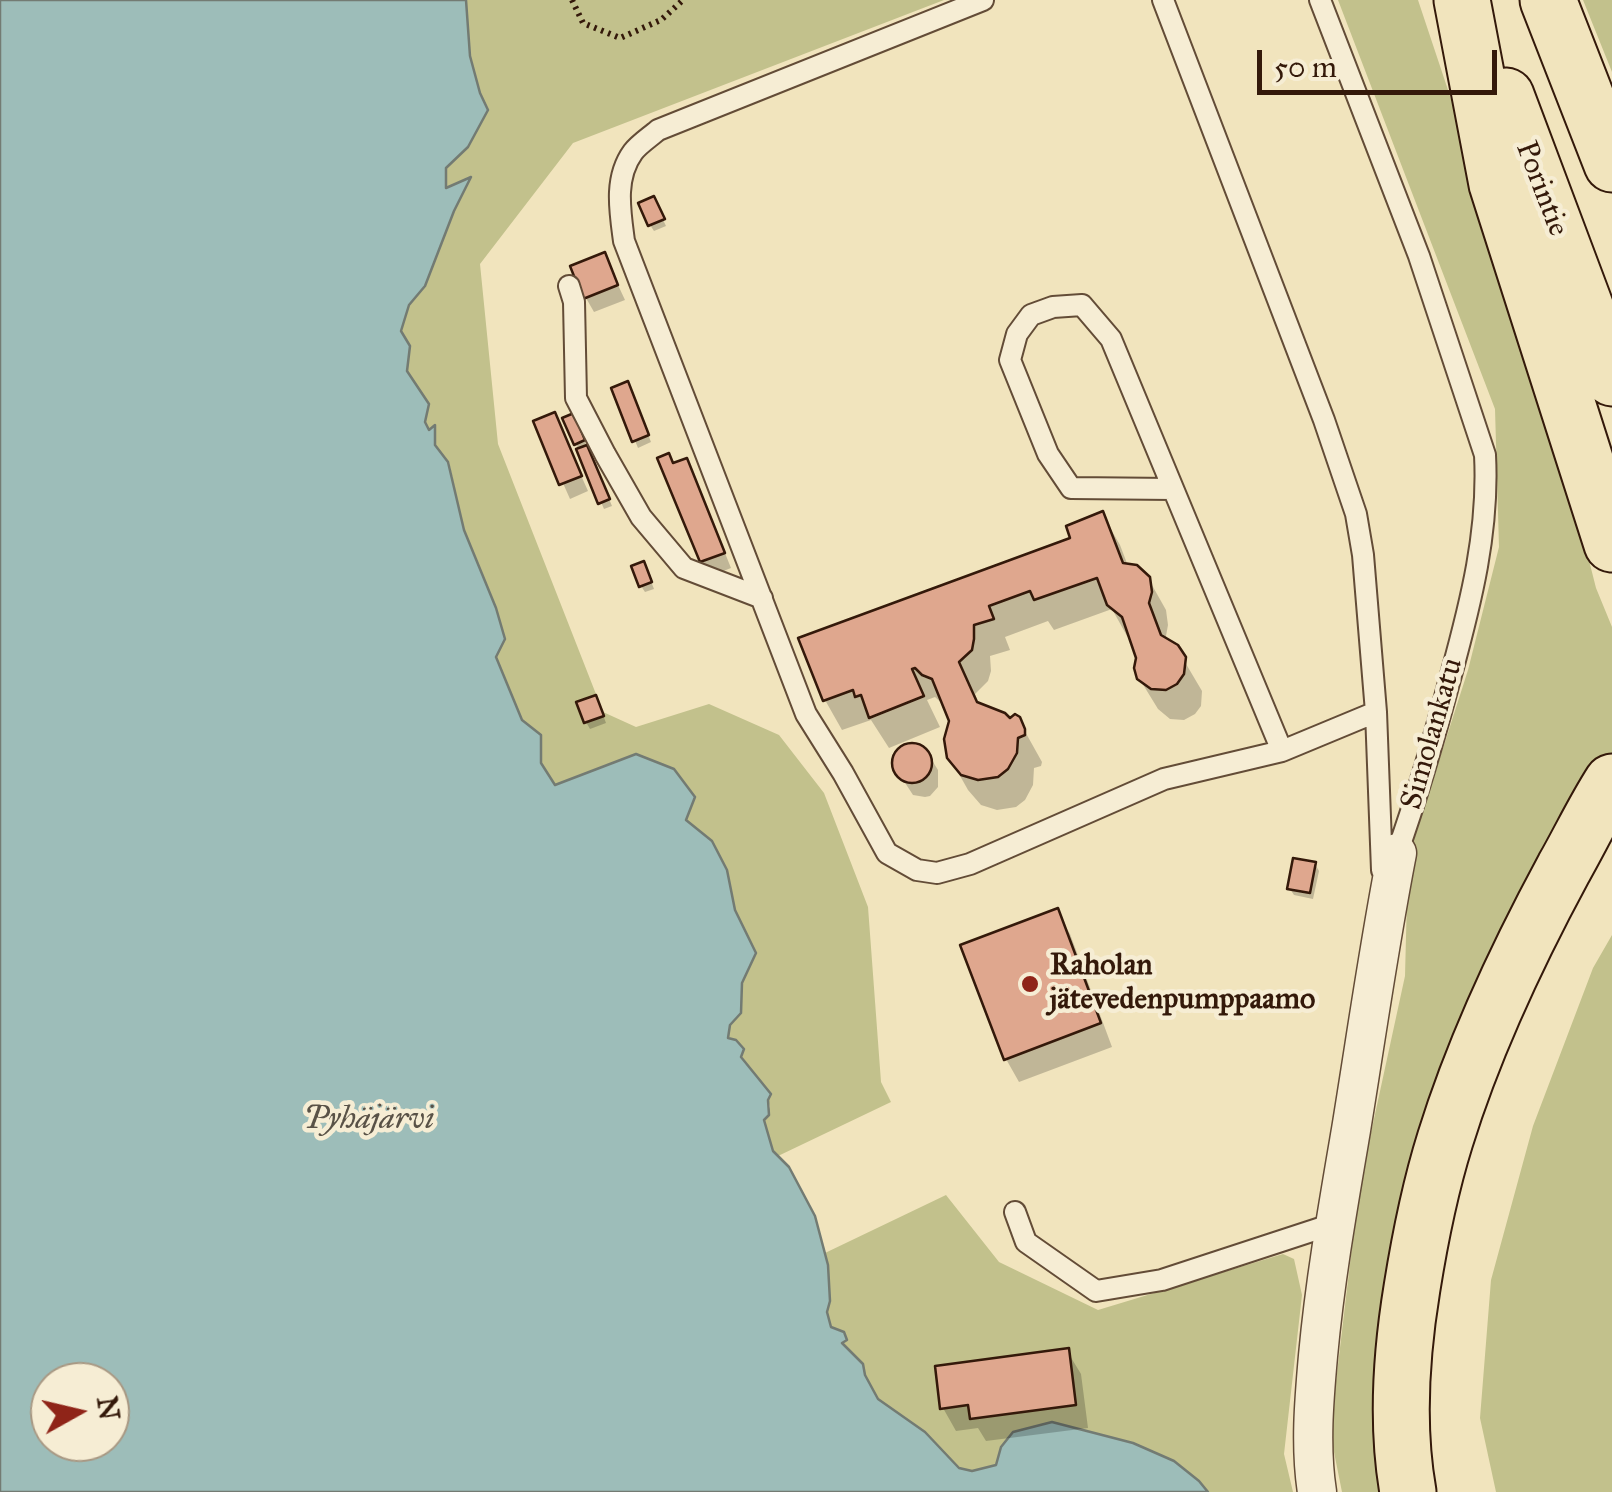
<!DOCTYPE html>
<html>
<head>
<meta charset="utf-8">
<style>
	body { margin:0 }
	#map { position:relative; width:1612px; height:1492px; overflow:hidden; background:#f1e4bd; font-family:"IM FELL Great Primer",serif }
	canvas { display:block }
	.north { position:absolute; left:30px; top:1362px; width:100px; height:100px; box-sizing:border-box; background:#f6edd4; border:2px solid #a89883; border-radius:50%; rotate:82deg; font-size:28px; font-weight:700; line-height:40px; text-align:center; color:#34190a }
	.north::after { content:''; display:block; margin:auto; width:35px; height:45px; background:#8f2418; clip-path:polygon(50% 0,100% 100%,50% 72%,0 100%) }
	.scale { position:absolute; left:1257px; top:50px; width:240px; height:45px; box-sizing:border-box; border:5px solid #34190a; border-top:0; padding-left:12px; font-size:30px; line-height:35px; white-space:nowrap; color:#34190a; -webkit-text-stroke:8px #f6edd4; paint-order:stroke }
</style>
</head>
<body>
<div id="map">
<canvas width="1612" height="1492"></canvas>
<div class="north">N</div>
<div class="scale">50 m</div>
</div>
<script>
const ctx = document.querySelector('canvas').getContext('2d');
ctx.lineJoin = 'round';
function fillPath(path, color) { ctx.fillStyle = color; ctx.fill(path, 'evenodd'); }
function strokePath(path, color, width, dash) { ctx.strokeStyle = color; ctx.lineWidth = width; ctx.lineCap = dash ? 'butt' : 'round'; ctx.setLineDash(dash || []); ctx.stroke(path); }
function label(font, color, halo, rows, align = 'center') {
  ctx.font = font + ' "IM FELL Great Primer",serif'; ctx.lineWidth = 9; ctx.setLineDash([]); ctx.textBaseline = 'middle'; ctx.strokeStyle = halo; ctx.fillStyle = color; for (const [text, x, y, turn = 0] of rows) {
    ctx.save(); ctx.translate(x, y); ctx.rotate((+turn || 0) * Math.PI / 180); ctx.textAlign = isNaN(turn) ? turn : align; if (halo) ctx.strokeText(text, 0, 0); ctx.fillText(text, 0, 0); ctx.restore();
  }
}
fillPath(new Path2D(`
	M466,0H944L573,143L480,264L498,444L603,712L636,727L709,704L779,735L824,793L868,907L881,1082L891,1102L778,1156L773,1151L764,1120L770,1107L768,1100L770,1094L728,1038L730,1025L741,1013L742,983L756,953L735,910L727,870L712,841L686,820L636,754L555,785L541,763V735L522,720L496,657L505,639L464,530L449,462L435,445L434,426L429,430L424,422L414,383L407,371L410,346L401,331L409,305L425,286L454,211L470,179L445,189L446,168L468,147L488,110L480,93L470,56Z
	M1338,0H1418L1539,363L1596,588L1612,627V753L1495,959L1400,1492H1342L1330,1432L1359,1188L1405,976L1408,858L1468,670L1499,547L1495,409Z
	M1583,0H1612V72Z
	M1612,935V1492H1496L1480,1418L1491,1280L1533,1126L1593,968Z
	M946,1195L999,1262L1098,1310L1283,1254L1294,1259L1302,1295L1284,1454L1293,1492H1208L1199,1481L1133,1443L1052,1422L1001,1447L996,1465L972,1471L959,1468L925,1432L878,1399L865,1375L863,1364L841,1342L831,1328L827,1312L830,1301L828,1265L825,1253Z`), '#c2c18c');
const water = new Path2D(`
	M0,0H466L470,56L480,93L488,110L468,147L446,168V188L471,177L454,211L425,286L409,305L401,331L410,346L407,371L429,404L425,422L429,430L435,425V445L448,462L464,530L496,608L505,639L496,657L522,720L541,735V763L555,785L636,754L674,769L695,797L686,820L712,841L727,870L735,910L756,953L742,983L741,1013L730,1025L728,1038L736,1040L744,1049L741,1057L771,1094L768,1100L769,1115L764,1120L773,1151L789,1167L815,1216L828,1265L830,1301L827,1312L831,1327L844,1332L847,1340L842,1343L863,1364L865,1375L878,1399L925,1432L959,1468L972,1471L996,1465L1001,1447L1013,1432L1052,1422L1133,1443L1174,1461L1199,1481L1208,1492H0ZM50,1382H110V1442H50Z`);
fillPath(water, '#9dbdb9');
strokePath(water, '#737b73', 2.5);
fillPath(new Path2D(`
	M653,199L666,226L654,231L650,225Z
	M604,255L625,300L594,312L586,298Z
	M614,389L631,391L651,442L638,448Z
	M554,415L588,491L570,499L536,422Z
	M577,423L612,506L604,509L576,444Z
	M661,459L694,476L731,568L711,576L702,561Z
	M1102,514L1120,545L1128,566L1148,578L1166,610L1168,625L1166,636L1168,642L1176,647L1202,691L1201,706L1195,714L1184,720L1170,719L1158,709L1139,678L1138,657L1132,640L1127,636L1112,609L1054,630L1048,621L1005,637L1010,650L990,656L991,671L988,681L975,694L980,706L1009,721L1018,719L1042,762L1041,766L1034,768L1033,785L1025,800L1016,807L997,810L981,805L968,790L950,758L952,721L946,707L935,697L927,700L940,727L889,748L871,720L842,730L825,700L1073,539Z
	M647,571L654,589L645,592L641,586Z
	M599,704L606,723L590,729L586,722Z
	M914,745L928,754L938,770V787L930,796L925,797L913,795L896,769V757L903,748Z
	M1315,864L1319,871L1313,899L1294,895L1290,889Z
	M1056,911L1070,934L1112,1047L1019,1082L1006,1059Z
	M1067,1351L1081,1374L1088,1428L986,1441L978,1428L956,1431L943,1408Z`), '#0003');
const building = new Path2D(`
	M654,196L665,219L648,226L638,203Z
	M605,252L618,285L583,299L570,266Z
	M628,381L649,435L632,442L611,388Z
	M555,412L582,476L559,485L533,421Z
	M574,413L585,440L574,445L562,418Z
	M587,445L610,499L598,504L576,449Z
	M669,453L673,463L687,458L725,553L700,562L657,458Z
	M1103,511L1123,563L1137,565L1150,577L1152,592L1149,603L1161,635L1178,645L1186,657L1184,674L1177,684L1166,690L1151,689L1137,679L1134,668L1136,658L1122,617L1107,605L1097,578L1034,600L1030,591L989,606L994,619L974,625V639L972,650L959,662L977,702L1005,713L1010,718L1015,714L1020,717L1025,729V735L1018,738L1017,753L1008,769L998,777L978,780L961,775L947,758L944,739L949,721L932,679L922,675L915,668L912,669L924,696L869,718L861,695L855,697L853,690L823,701L798,638L1070,538L1066,526Z
	M644,561L652,582L639,587L631,566Z
	M596,695L604,716L584,723L576,702Z
	M892 763a20 20 0 1 1 40 0a20 20 0 1 1-40 0Z
	M1293,858L1316,862L1310,893L1287,889Z
	M1058,908L1101,1023L1004,1060L960,945Z
	M1069,1348L1076,1405L970,1419L968,1405L940,1409L935,1366Z`);
fillPath(building, '#dfa78e');
strokePath(building, '#34190a', 2.5);
const lane = new Path2D(`
	M983,0L658,130C650,137 639,144 633,152C614,178 620,211 624,241L806,714L843,773L887,853L917,870L937,873L970,864L1164,779L1282,751L1376,712
	M1163,0L1324,420L1356,514L1363,555L1376,712L1382,870
	M1320,0L1419,256L1485,455C1489,531 1471,602 1451,675C1435,735 1418,794 1397,853
	M569,286L574,302L576,398L605,454L641,517L684,568L762,598
	M1173,489L1071,488L1048,454L1010,360L1017,334L1031,315L1053,307L1082,305L1111,339L1282,751
	M1015,1212L1026,1242L1096,1291L1162,1280L1333,1224`);
const street = new Path2D(`
	M1317,1492C1310,1447 1314,1401 1318,1356C1325,1280 1338,1206 1351,1130C1366,1038 1379,945 1397,853`);
const highway = new Path2D(`
	M1462,0L1497,184L1612,544
	M1548,0L1612,164
	M1506,96L1612,378
	M1408,1492C1396,1424 1401,1355 1412,1288C1420,1238 1430,1188 1445,1140C1474,1046 1517,955 1564,868C1580,840 1594,810 1612,782`);
strokePath(lane, '#634c37', 24);
strokePath(street, '#634c37', 41);
strokePath(highway, '#34190a', 59);
strokePath(new Path2D(`
	M572,0L583,23L620,38L661,20L683,0`), '#34190a', 6, [2.5, 5]);
strokePath(lane, '#f6edd4', 20);
strokePath(street, '#f6edd4', 38);
strokePath(highway, '#f1e4bd', 55);
for (const [x, y, r, color] of [
	[1030,984,10,"#8f2418"]
]) { const dot = new Path2D(); dot.arc(x, y, r, 0, 2 * Math.PI); ctx.fillStyle = color; ctx.fill(dot); strokePath(dot, '#f6edd4', 4); }
label('30px', '#34190a', '#f6edd4', [
	["Porintie",1541,189,69],
	["Simolankatu",1433,734,-74]
]);
label('bold 30px', '#34190a', '#f6edd4', [
	["Raholan",1050,967],
	["jätevedenpumppaamo",1050,1001]
], 'left');
label('italic 32px', '#595247', '#f6edd4', [
	["Pyhäjärvi",369,1120]
]);
</script>
</body>
</html>
